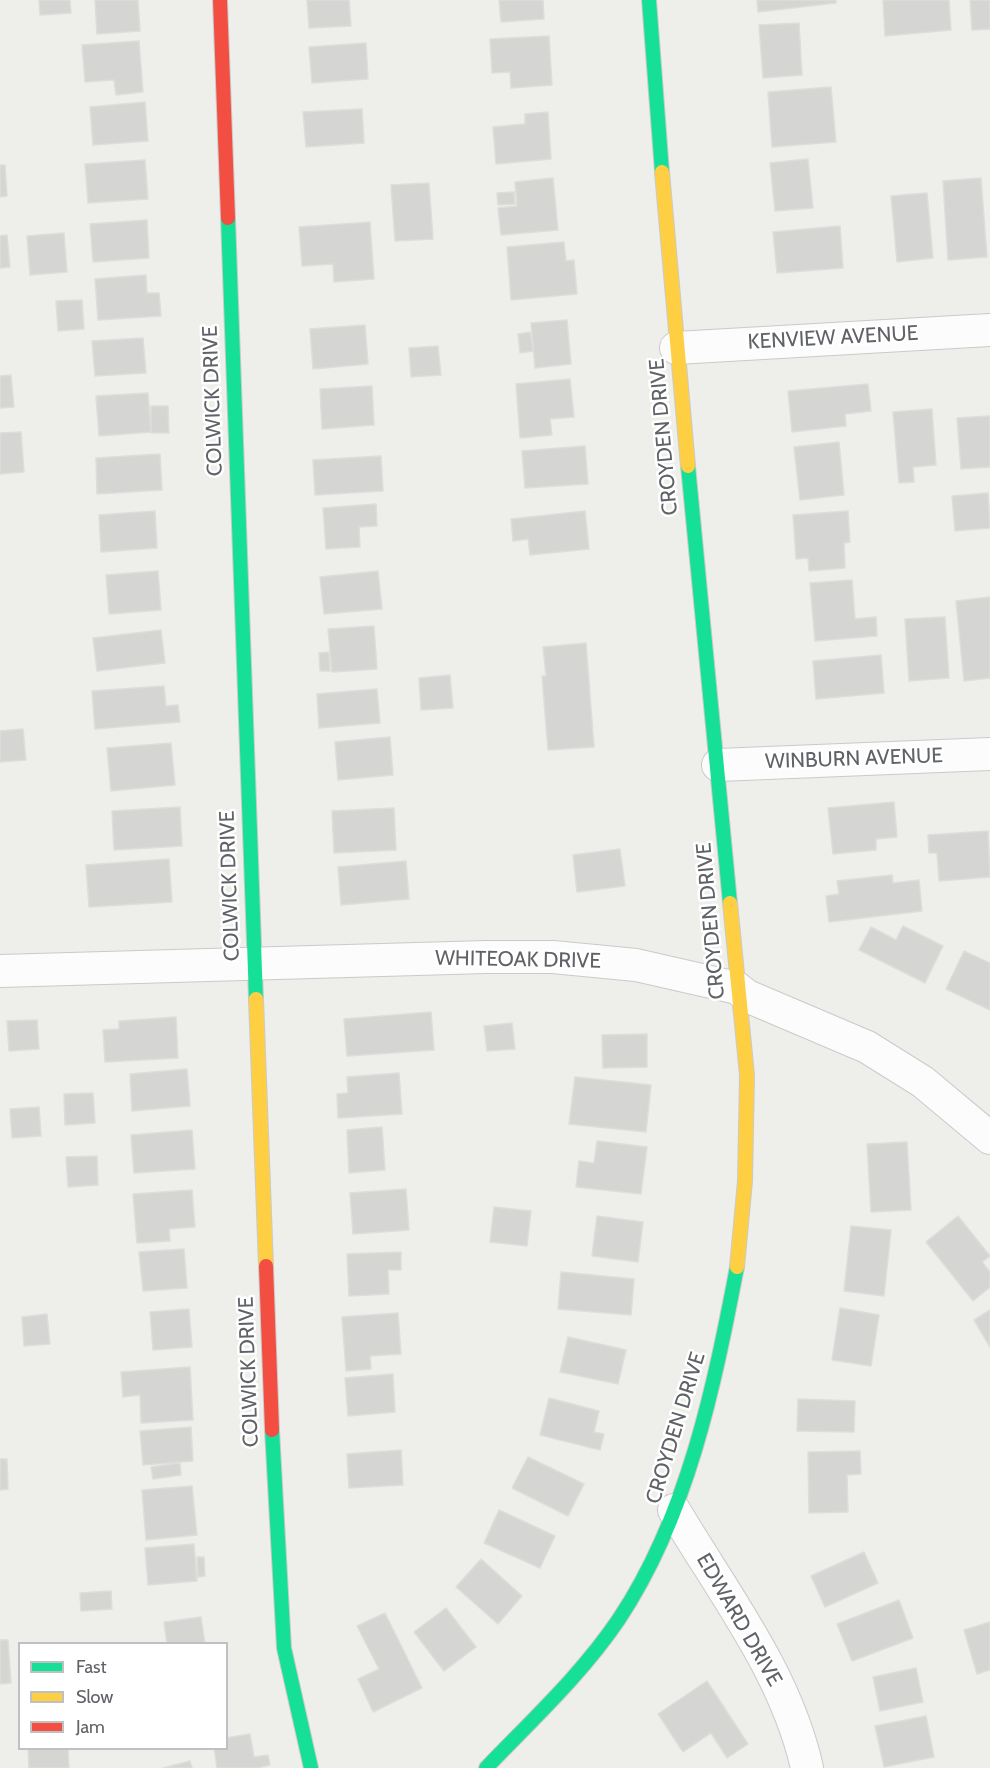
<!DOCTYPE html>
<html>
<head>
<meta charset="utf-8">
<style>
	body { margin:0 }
	#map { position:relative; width:990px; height:1768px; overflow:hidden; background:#eeeeea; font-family:Cabin,sans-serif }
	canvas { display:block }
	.legend { position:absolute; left:18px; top:1642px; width:210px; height:108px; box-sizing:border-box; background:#fff; border:2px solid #bfc0c2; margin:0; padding:8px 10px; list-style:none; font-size:18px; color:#5f6267 }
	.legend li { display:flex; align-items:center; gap:12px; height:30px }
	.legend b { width:30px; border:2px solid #bfc0c2 }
</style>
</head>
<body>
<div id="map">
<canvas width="990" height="1768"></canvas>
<ul class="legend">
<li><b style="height:8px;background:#16e098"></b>Fast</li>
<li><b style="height:8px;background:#ffcf43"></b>Slow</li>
<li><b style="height:8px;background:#f24e42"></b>Jam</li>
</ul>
</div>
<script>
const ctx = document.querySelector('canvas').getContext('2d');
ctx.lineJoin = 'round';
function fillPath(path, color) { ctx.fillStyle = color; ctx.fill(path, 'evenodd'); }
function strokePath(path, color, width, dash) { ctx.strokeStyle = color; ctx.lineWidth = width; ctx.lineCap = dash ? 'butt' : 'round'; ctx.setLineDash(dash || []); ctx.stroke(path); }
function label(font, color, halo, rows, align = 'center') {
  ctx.font = font + ' Cabin,sans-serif'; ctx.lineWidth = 5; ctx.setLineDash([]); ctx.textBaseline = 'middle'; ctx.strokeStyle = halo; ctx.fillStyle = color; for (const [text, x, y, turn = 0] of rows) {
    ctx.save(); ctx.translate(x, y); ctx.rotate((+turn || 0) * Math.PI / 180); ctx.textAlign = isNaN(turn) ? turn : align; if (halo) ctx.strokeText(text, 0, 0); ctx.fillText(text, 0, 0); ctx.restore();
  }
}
const building = new Path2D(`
	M39,0H70L71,13L40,15Z
	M95,0H138L140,31L97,34Z
	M307,0H349L351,26L309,28Z
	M499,0H543L544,19L501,22Z
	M757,0H836V3L758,12Z
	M883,0H949L951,30L885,36Z
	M970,0H990V29L972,30Z
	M799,23L802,75L763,78L759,25Z
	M549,36L552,85L511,88L510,72L492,73L490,39Z
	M139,41L143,92L116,95L114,80L85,82L82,45Z
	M366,43L368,79L312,83L309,47Z
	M831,87L836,142L772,147L768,92Z
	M145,102L148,141L93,145L90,107Z
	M362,109L364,143L306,147L303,112Z
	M548,112L551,159L496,164L493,127L525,124V114Z
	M808,159L813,208L775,211L770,163Z
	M145,160L148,199L88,203L85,164Z
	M0,165H5L7,196L0,197Z
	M553,178L558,230L501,235L498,208L517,206L515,182Z
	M981,178L987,257L948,260L943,181Z
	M429,183L433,239L395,241L391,185Z
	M514,192L515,204L498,205L497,193Z
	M927,193L933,258L897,262L891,196Z
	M147,220L149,258L93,262L90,224Z
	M370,222L374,279L334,282L333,264L302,266L299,227Z
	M840,226L843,268L777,273L773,232Z
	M64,233L67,272L30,275L27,236Z
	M7,235L10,267L0,268V236Z
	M564,242L566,261L574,260L577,294L511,300L507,247Z
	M146,275L147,293H159L161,316L98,320L95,279Z
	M82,300L84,329L58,331L56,301Z
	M567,320L571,364L535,368L531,323Z
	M365,325L368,364L313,369L310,329Z
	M530,332L533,351L520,353L518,334Z
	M143,338L146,373L95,376L92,341Z
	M438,346L441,375L411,377L409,348Z
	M11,375L14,407L0,408V376Z
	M570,379L574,417L550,419L552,435L520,438L516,384Z
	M868,384L871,411L845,414L846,426L792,432L788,391Z
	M372,386L374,425L322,429L320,389Z
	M148,393L151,432L99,436L96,396Z
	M151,406H168L169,433H151Z
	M932,409L936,465L913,467L914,482L899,483L893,412Z
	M990,416V467L961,469L957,418Z
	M21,432L24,472L0,474V433Z
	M839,442L844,495L800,500L794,447Z
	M585,446L588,484L525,488L522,451Z
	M160,454L162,490L97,494L96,458Z
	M381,456L383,491L315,495L313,460Z
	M988,493L990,528L955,531L952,496Z
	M376,504L377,526L359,527L360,547L326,549L323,508Z
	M155,511L157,548L101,552L99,515Z
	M585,511L589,549L530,555L528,539L513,541L511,519Z
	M848,511L850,542L844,543L845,568L809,571L808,558L796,559L793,515Z
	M158,571L161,610L109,614L106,575Z
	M378,571L382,609L324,614L320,577Z
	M852,580L855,619L876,617L877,636L815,641L810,583Z
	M990,597V678L964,681L956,601Z
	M945,617L949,678L909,681L905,619Z
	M374,626L377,669L332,672L328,629Z
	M161,630L165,663L97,671L93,638Z
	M586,643L594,747L548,750L542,676H546L543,647Z
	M329,652L330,671H320L319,653Z
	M881,655L884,693L816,699L813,661Z
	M450,675L453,708L421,710L419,678Z
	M164,686L166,706L178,705L180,722L95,729L92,691Z
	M377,689L380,723L319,728L317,694Z
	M23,729L26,760L0,762V731Z
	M390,737L393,775L338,780L335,742Z
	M171,743L175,785L111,791L107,748Z
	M894,802L897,837L876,839V850L833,854L828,808Z
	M180,807L182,846L114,850L112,811Z
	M394,808L396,850L334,853L332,811Z
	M988,831L990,877L939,881L937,853H929L928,835Z
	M620,849L625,886L577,892L573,855Z
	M169,859L172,902L89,907L86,865Z
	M406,861L409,899L341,905L338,867Z
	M892,875L893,883L919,880L922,911L829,922L826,896L839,894L837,881Z
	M903,926L943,946L925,983L859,950L871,927L896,940Z
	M964,951L990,963V1010L946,989Z
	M431,1012L434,1050L347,1056L344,1019Z
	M176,1017L178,1058L105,1062L103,1030L119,1029V1021Z
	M37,1020L39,1049L9,1051L7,1021Z
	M512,1023L515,1049L487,1051L484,1026Z
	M647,1034V1067L603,1068L602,1035Z
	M187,1069L190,1106L132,1111L130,1074Z
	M399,1073L402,1114L338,1118L337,1094L348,1093L347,1077Z
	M575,1077L651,1085L646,1132L569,1124Z
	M93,1093L95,1123L65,1125L64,1094Z
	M39,1107L41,1136L12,1138L10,1109Z
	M382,1127L385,1170L349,1173L347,1130Z
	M192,1130L195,1169L134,1173L131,1135Z
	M597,1141L647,1147L641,1194L576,1187L579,1161L594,1163Z
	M907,1142L911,1210L871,1212L867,1144Z
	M97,1156L98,1185L68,1187L66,1157Z
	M406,1189L409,1230L353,1234L350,1193Z
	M192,1190L195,1227L169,1229L170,1241L137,1243L133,1194Z
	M494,1207L531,1211L527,1246L490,1242Z
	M597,1216L643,1222L638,1262L592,1256Z
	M958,1216L990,1256L982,1262L990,1272V1287L973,1301L926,1242Z
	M851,1226L891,1230L884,1296L844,1291Z
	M184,1249L187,1288L143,1291L139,1252Z
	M401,1252V1270H388L389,1294L349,1296L347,1254Z
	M561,1272L634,1279L631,1315L558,1309Z
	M840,1308L879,1315L871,1366L832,1360Z
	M189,1309L192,1347L153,1350L150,1312Z
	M990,1310V1347L974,1320Z
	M398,1313L401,1354L370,1356L371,1369L346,1371L342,1317Z
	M47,1314L50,1344L24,1346L22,1317Z
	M568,1337L626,1350L618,1384L560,1372Z
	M190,1367L193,1420L141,1423L140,1395L123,1397L121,1372Z
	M393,1374L395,1412L348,1416L345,1378Z
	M549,1398L599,1411L594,1432L604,1434L600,1450L540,1435Z
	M798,1399L855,1401L854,1432L797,1431Z
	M191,1427L193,1461L143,1465L140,1431Z
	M401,1450L403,1485L349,1488L347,1454Z
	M860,1451L861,1474L847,1475L848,1512L809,1513L808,1452Z
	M528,1457L584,1484L568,1516L512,1488Z
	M0,1459H7L8,1489L0,1490Z
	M180,1463L181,1475L153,1479L151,1467Z
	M192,1486L197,1535L146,1540L142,1490Z
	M499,1510L555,1536L540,1568L484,1543Z
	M194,1544L197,1581L148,1585L145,1548Z
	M864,1552L878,1583L825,1607L811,1576Z
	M197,1557H204L205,1576L198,1577Z
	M481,1559L522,1596L498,1624L456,1587Z
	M111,1591L112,1609L81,1611L80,1593Z
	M899,1600L913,1638L852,1661L837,1624Z
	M446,1608L476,1647L444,1671L414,1632Z
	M385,1613L422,1688L373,1712L358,1679L379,1669L357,1626Z
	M201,1617L205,1644H167L164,1622Z
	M990,1622V1670L977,1674L964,1630Z
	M0,1640H8L11,1683L0,1684Z
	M916,1668L923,1702L880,1711L873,1677Z
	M707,1681L748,1744L727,1758L711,1733L683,1752L658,1714Z
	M926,1716L934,1757L884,1767L875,1726Z
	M250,1734L254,1757L268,1755L270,1765L257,1768H217L214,1748H226V1738Z
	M28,1748H68L69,1768H29Z
	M190,1761L192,1768H163Z`);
fillPath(building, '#d5d5d3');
strokePath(building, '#deddd9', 1.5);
const street = new Path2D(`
	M676,348L990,330
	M718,765L990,754
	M0,971L486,957H553L636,965L737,988L747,996L867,1047L923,1082L990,1138
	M674,1510C723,1593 786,1673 807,1768`);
const fast = new Path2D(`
	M649,0L662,172
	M228,218L256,999
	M688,466L730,903
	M272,1430L284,1648L311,1768
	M486,1768C532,1720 582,1674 619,1619C688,1515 714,1387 737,1267`);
const slow = new Path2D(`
	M662,172L688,466
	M730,903L747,1075L745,1181L737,1267
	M256,999L266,1266`);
const jam = new Path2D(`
	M220,0L228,218
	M266,1266L272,1430`);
strokePath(street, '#cacacb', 34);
strokePath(fast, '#cacaca', 16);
strokePath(slow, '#cacaca', 16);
strokePath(jam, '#cacaca', 16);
strokePath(street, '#fcfcfc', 32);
strokePath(fast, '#16e098', 14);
strokePath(slow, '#ffcf43', 14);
strokePath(jam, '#f24e42', 14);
label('21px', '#5f6267', '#fff', [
	["KENVIEW AVENUE",833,338,-3],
	["COLWICK DRIVE",213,401,-92],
	["CROYDEN DRIVE",664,437,-95],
	["WINBURN AVENUE",854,759,-2],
	["COLWICK DRIVE",230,886,-92],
	["CROYDEN DRIVE",711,921,-95],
	["WHITEOAK DRIVE",518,960,1],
	["COLWICK DRIVE",249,1372,-92],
	["CROYDEN DRIVE",676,1428,-73],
	["EDWARD DRIVE",739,1620,60]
]);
</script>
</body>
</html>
